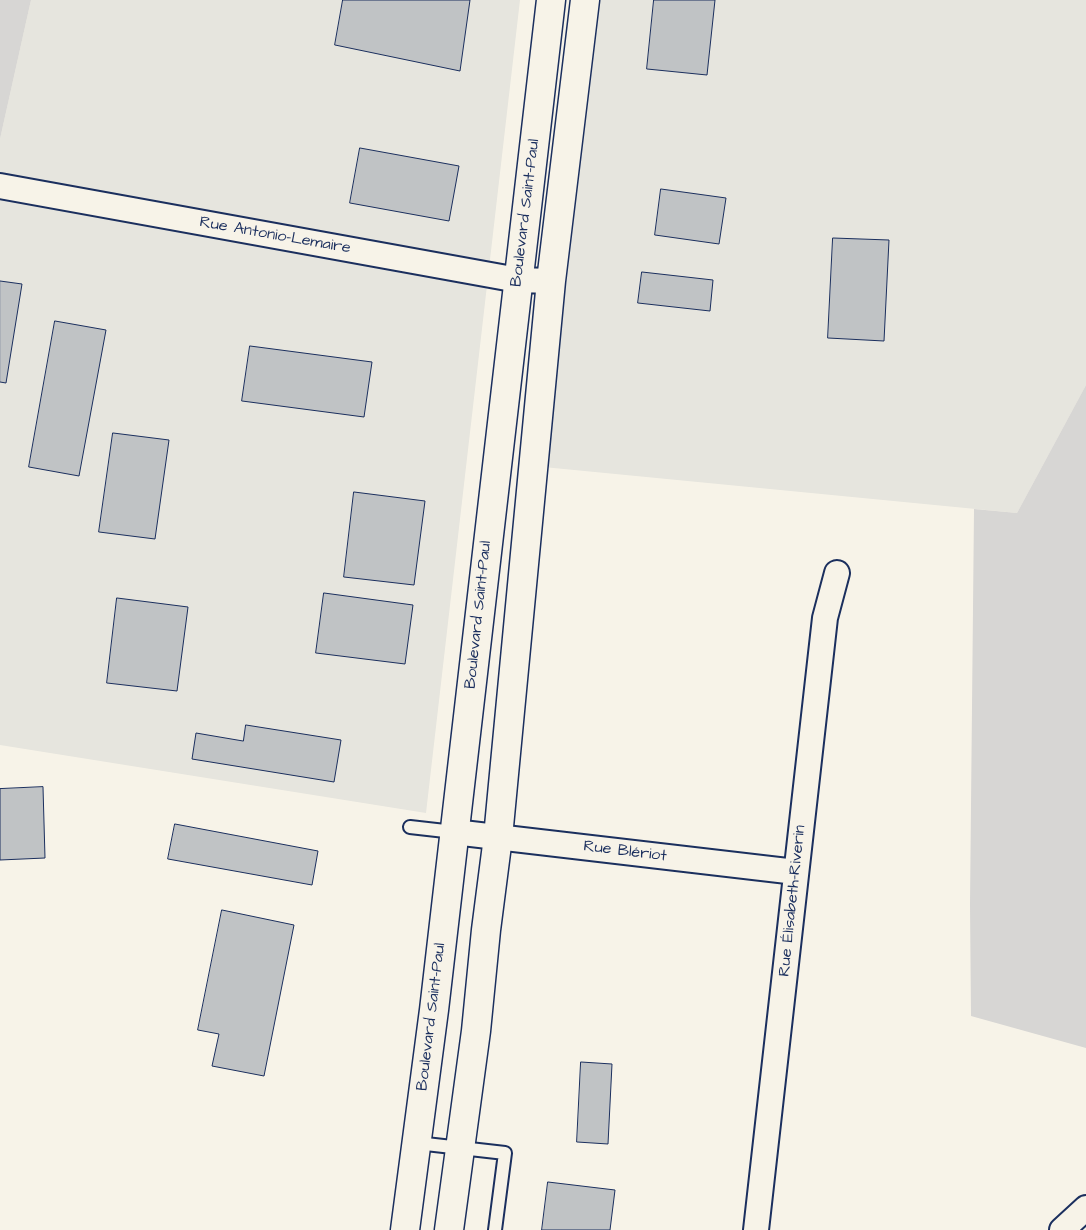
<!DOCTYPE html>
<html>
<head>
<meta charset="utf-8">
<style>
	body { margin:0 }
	canvas { display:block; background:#f7f3e8 }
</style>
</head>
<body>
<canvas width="1086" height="1230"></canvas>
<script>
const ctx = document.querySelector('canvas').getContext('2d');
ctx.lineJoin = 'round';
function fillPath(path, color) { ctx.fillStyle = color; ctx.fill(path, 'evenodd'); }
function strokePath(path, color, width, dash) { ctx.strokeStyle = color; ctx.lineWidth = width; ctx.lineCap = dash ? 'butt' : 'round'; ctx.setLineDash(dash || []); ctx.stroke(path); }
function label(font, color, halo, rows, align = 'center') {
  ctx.font = font + ' "Architects Daughter",sans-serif'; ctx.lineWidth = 4; ctx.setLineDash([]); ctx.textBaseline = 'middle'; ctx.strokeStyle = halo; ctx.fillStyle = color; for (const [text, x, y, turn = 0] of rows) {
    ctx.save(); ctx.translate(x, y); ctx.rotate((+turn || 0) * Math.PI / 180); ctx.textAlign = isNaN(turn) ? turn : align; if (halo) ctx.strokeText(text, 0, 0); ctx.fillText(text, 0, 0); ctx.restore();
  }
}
fillPath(new Path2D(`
	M31,0H520L426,813L0,745V139Z
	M585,0H1086V385L1017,513L533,466Z`), '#e6e5de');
fillPath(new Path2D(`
	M0,0H31L0,139Z
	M1086,385V1048L971,1016L970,904L974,509L1017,513Z`), '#d7d6d4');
const building = new Path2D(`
	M343,0H470L460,71L335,45Z
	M654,0H715L707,75L647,69Z
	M360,148L459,166L449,221L350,203Z
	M661,189L726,198L719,244L655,235Z
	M833,238L889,240L884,341L828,338Z
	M642,272L713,280L710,311L638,303Z
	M0,281L22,284L6,383L0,382Z
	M55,321L106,330L79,476L29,467Z
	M250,346L372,362L364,417L242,401Z
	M113,433L169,440L155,539L99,532Z
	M354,492L425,501L414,585L344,577Z
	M324,593L413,605L405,664L316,653Z
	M117,598L188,607L177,691L107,683Z
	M246,725L341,740L334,782L192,759L196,733L243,741Z
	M43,787L45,858L0,860V789Z
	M175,824L318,851L312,885L168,859Z
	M222,910L294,925L264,1076L212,1066L219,1034L198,1030Z
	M581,1062L612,1064L608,1144L577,1142Z
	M548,1182L615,1190L610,1230H542Z`);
fillPath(building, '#c0c3c5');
strokePath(building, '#1b2f5e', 1);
const service = new Path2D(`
	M410,827L454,832
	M417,1143L505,1153L495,1230`);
const minor = new Path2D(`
	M0,186L518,280L551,281
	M454,832L796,872
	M756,1230L825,618L837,573
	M1062,1230L1086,1208`);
const secondary = new Path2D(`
	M405,1230L434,1010L551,0
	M449,1230L476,1031L486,930L498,837L551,281L585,0`);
strokePath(service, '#1b2f5e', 16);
strokePath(minor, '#1b2f5e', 28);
strokePath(secondary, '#1b2f5e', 31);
strokePath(service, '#f7f3e8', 12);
strokePath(minor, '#f7f3e8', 24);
strokePath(secondary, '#f7f3e8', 28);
label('16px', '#1b2f5e', '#f7f3e8', [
	["Boulevard Saint-Paul",526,213,-83],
	["Rue Antonio-Lemaire",275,236,10],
	["Boulevard Saint-Paul",479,615,-84],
	["Rue Blériot",625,852,7],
	["Rue Élisabeth-Riverin",793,901,-84],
	["Boulevard Saint-Paul",432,1017,-83]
]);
</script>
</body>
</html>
